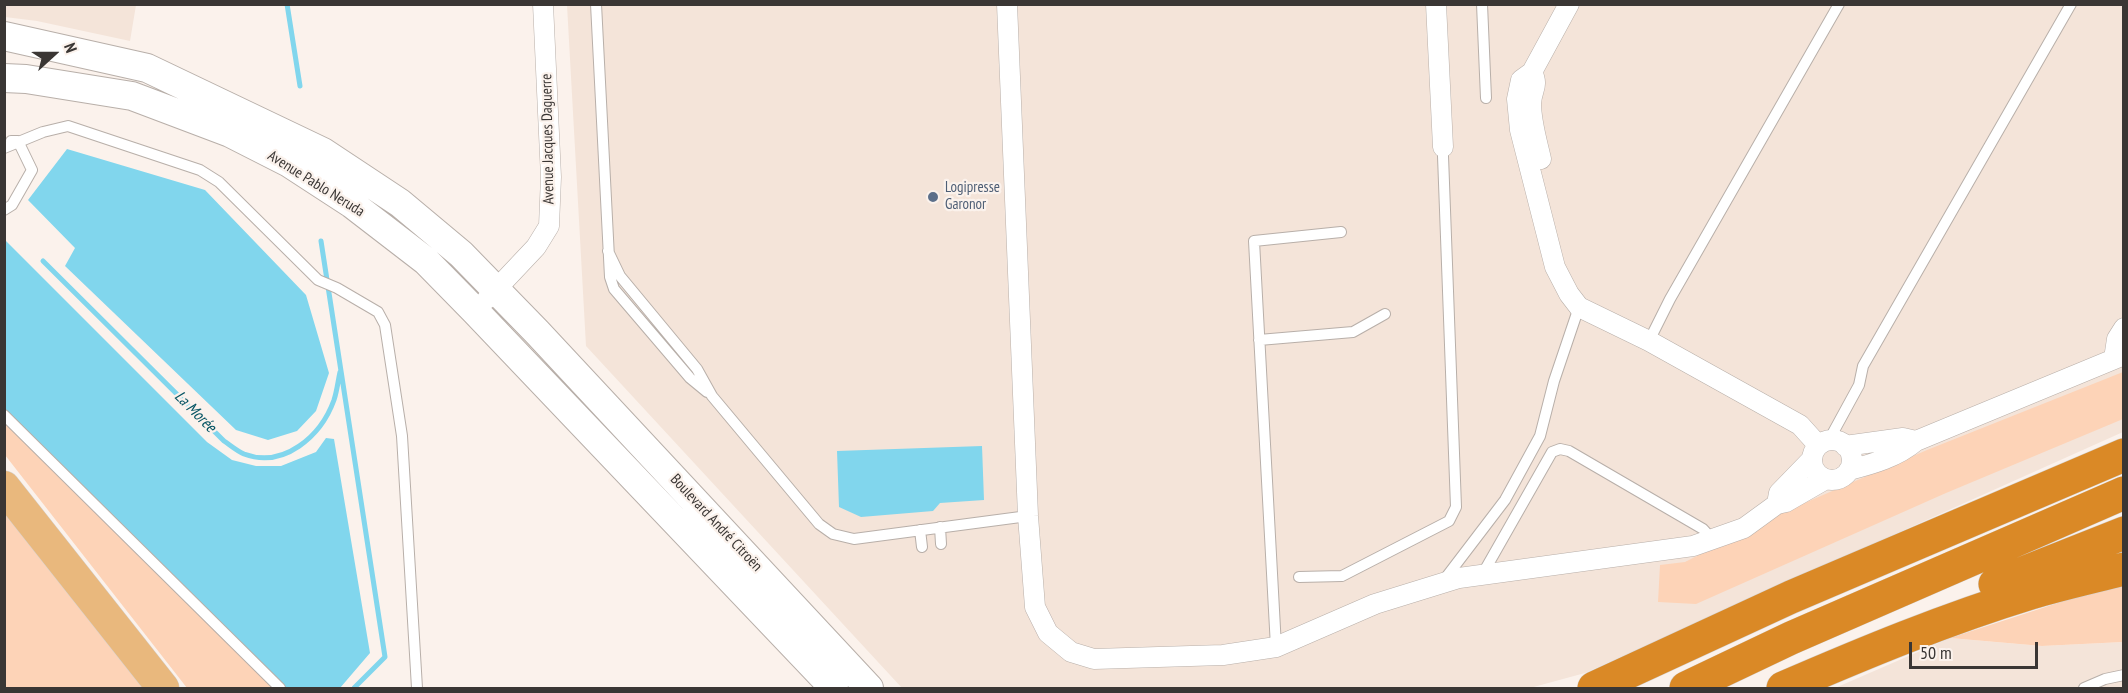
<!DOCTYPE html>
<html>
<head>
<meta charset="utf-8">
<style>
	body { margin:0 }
	#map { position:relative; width:2128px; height:693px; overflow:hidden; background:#fbf2ec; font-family:"PT Sans Narrow",sans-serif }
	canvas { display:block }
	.frame { position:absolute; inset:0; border:6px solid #3a3634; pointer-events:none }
	.north { position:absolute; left:24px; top:24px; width:60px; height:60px; -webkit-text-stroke:4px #fbf2ec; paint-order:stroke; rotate:69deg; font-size:16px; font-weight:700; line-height:24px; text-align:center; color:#3a3634 }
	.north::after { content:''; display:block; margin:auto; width:21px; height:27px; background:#3a3634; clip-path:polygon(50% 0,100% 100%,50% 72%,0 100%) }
	.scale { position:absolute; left:1909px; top:642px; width:129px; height:27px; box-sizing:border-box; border:3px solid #3a3634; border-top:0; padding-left:8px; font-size:18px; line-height:21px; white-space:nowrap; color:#3a3634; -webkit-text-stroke:4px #fbf2ec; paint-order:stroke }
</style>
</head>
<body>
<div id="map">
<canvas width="2128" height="693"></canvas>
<div class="frame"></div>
<div class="north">N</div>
<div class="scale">50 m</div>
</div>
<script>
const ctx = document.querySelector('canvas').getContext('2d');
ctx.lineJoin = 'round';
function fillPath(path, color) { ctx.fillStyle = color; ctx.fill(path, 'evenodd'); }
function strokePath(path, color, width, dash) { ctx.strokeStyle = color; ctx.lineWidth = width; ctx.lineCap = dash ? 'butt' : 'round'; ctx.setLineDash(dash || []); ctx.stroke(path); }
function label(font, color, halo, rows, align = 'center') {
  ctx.font = font + ' "PT Sans Narrow",sans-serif'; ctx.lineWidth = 4.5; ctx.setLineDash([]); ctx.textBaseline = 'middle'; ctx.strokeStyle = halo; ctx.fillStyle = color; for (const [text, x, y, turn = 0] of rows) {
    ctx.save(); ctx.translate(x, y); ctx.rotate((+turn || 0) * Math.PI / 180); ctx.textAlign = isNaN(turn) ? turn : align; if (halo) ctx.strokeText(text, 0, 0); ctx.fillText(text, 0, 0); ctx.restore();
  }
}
fillPath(new Path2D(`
	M5,4H136V5L130,41L37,21L5,17Z
	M567,5H2123V432L1585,673L1530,688H902L586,346Z
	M1950,638L2042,646L2123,642V688H1835Z`), '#f4e4d9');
fillPath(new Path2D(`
	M2123,372V419L1946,493L1696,604L1658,602L1660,565L1685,562L1786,511L1927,450Z
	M5,410L286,688H187L5,455Z
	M4,502L146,688H5Z
	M2123,585V642L2042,646L1950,638L2076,597Z`), '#fdd3b7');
fillPath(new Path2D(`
	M67,149L205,190L306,295L329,373L316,411L297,431L268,440L236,430L65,266L75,248L28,200Z
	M4,239L207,442L232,460L256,466H281L316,452L326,438L334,439L370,653L340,688H286L5,410Z
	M982,446L984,500L940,503L933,511L861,517L839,507L837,451Z`), '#81d6ed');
strokePath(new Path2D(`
	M287,4L300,86
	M321,241L385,657L354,688
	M43,261L224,441C230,445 237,451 244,454C284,469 321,436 334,400C337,391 338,381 340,372`), '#81d6ed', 5);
const lane = new Path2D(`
	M596,4L610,277L614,289L690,378L707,392
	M1482,4L1486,98
	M4,148L43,132L68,126L200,170L219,182L318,280L337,288L378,312L385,325L402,436L417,688
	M4,210L12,205L32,170L18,141H11
	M608,251L620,276L697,369L712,396L819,524L833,534L854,539L1028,516
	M1259,340L1353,332L1385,314
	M1649,341L1670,299L1839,4
	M4,415L280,688
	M1829,440L1859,385L1863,366L2071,4
	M940,527L941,544
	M920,530L922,547
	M1482,575L1552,452L1560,449L1569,451L1703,529L1712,539
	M1299,577L1342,576L1449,521L1456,507L1443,156
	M1444,580L1505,500L1540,436L1554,381L1579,307
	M1276,647L1254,241L1341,232
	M2084,688L2105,679L2124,675`);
const street = new Path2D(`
	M1007,4L1028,516L1035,607L1048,633L1071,652L1094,659L1223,655L1276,647L1375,604L1459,578L1693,546L1744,528L1777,504L1786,502L1826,479
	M1436,4L1443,147
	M1569,4L1532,72L1521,80L1517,99L1520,130L1555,267L1569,294L1579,307L1649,341L1800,425L1818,445
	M1532,72C1539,86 1532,89 1531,103C1531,122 1537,141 1541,159
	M487,299L536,247L549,226L551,177L543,4
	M2114,359L2117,339L2124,328
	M1812 460a20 20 0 1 1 40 0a20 20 0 1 1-40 0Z
	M1845,446L1903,438L1916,441
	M1849,470C1873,464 1897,457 1916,441L2124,355
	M1777,504L1779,493L1812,459`);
const secondary = new Path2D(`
	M4,36L147,68L323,152L400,203L461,254L537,332L869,688
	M4,78L26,79L132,96L230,133L289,163L352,204L426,261L475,311L834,688`);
const primary = new Path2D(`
	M4,487L163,688`);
const highway = new Path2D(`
	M1995,584L2124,533
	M1594,688L1791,597L2124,455
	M1686,688L1791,638L2124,493
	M1783,688C1864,653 1946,619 2031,593C2061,584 2093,577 2124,569`);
strokePath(lane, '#b8afa9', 12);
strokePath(street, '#b8afa9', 21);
strokePath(secondary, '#b8afa9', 30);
strokePath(primary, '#d4d3d2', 33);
strokePath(highway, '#d4d3d2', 34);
strokePath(lane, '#fff', 10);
strokePath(street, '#fff', 20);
strokePath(secondary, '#fff', 28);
strokePath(primary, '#e9b87d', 32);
strokePath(highway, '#da8926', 33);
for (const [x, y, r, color] of [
	[933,197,6,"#5c6f8a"]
]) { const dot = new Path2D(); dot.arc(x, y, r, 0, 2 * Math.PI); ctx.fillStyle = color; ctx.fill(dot); strokePath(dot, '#fbf2ec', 2); }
label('15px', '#3a3634', '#fbf2ec', [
	["Avenue Jacques Daguerre",548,139,-91],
	["Avenue Pablo Neruda",316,184,32],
	["Boulevard André Citroën",716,523,47]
]);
label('15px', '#4e5e75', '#fbf2ec', [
	["Logipresse",945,188],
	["Garonor",945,205]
], 'left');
label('italic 16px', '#065463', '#fbf2ec', [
	["La Morée",195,412,45]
]);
</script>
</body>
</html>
